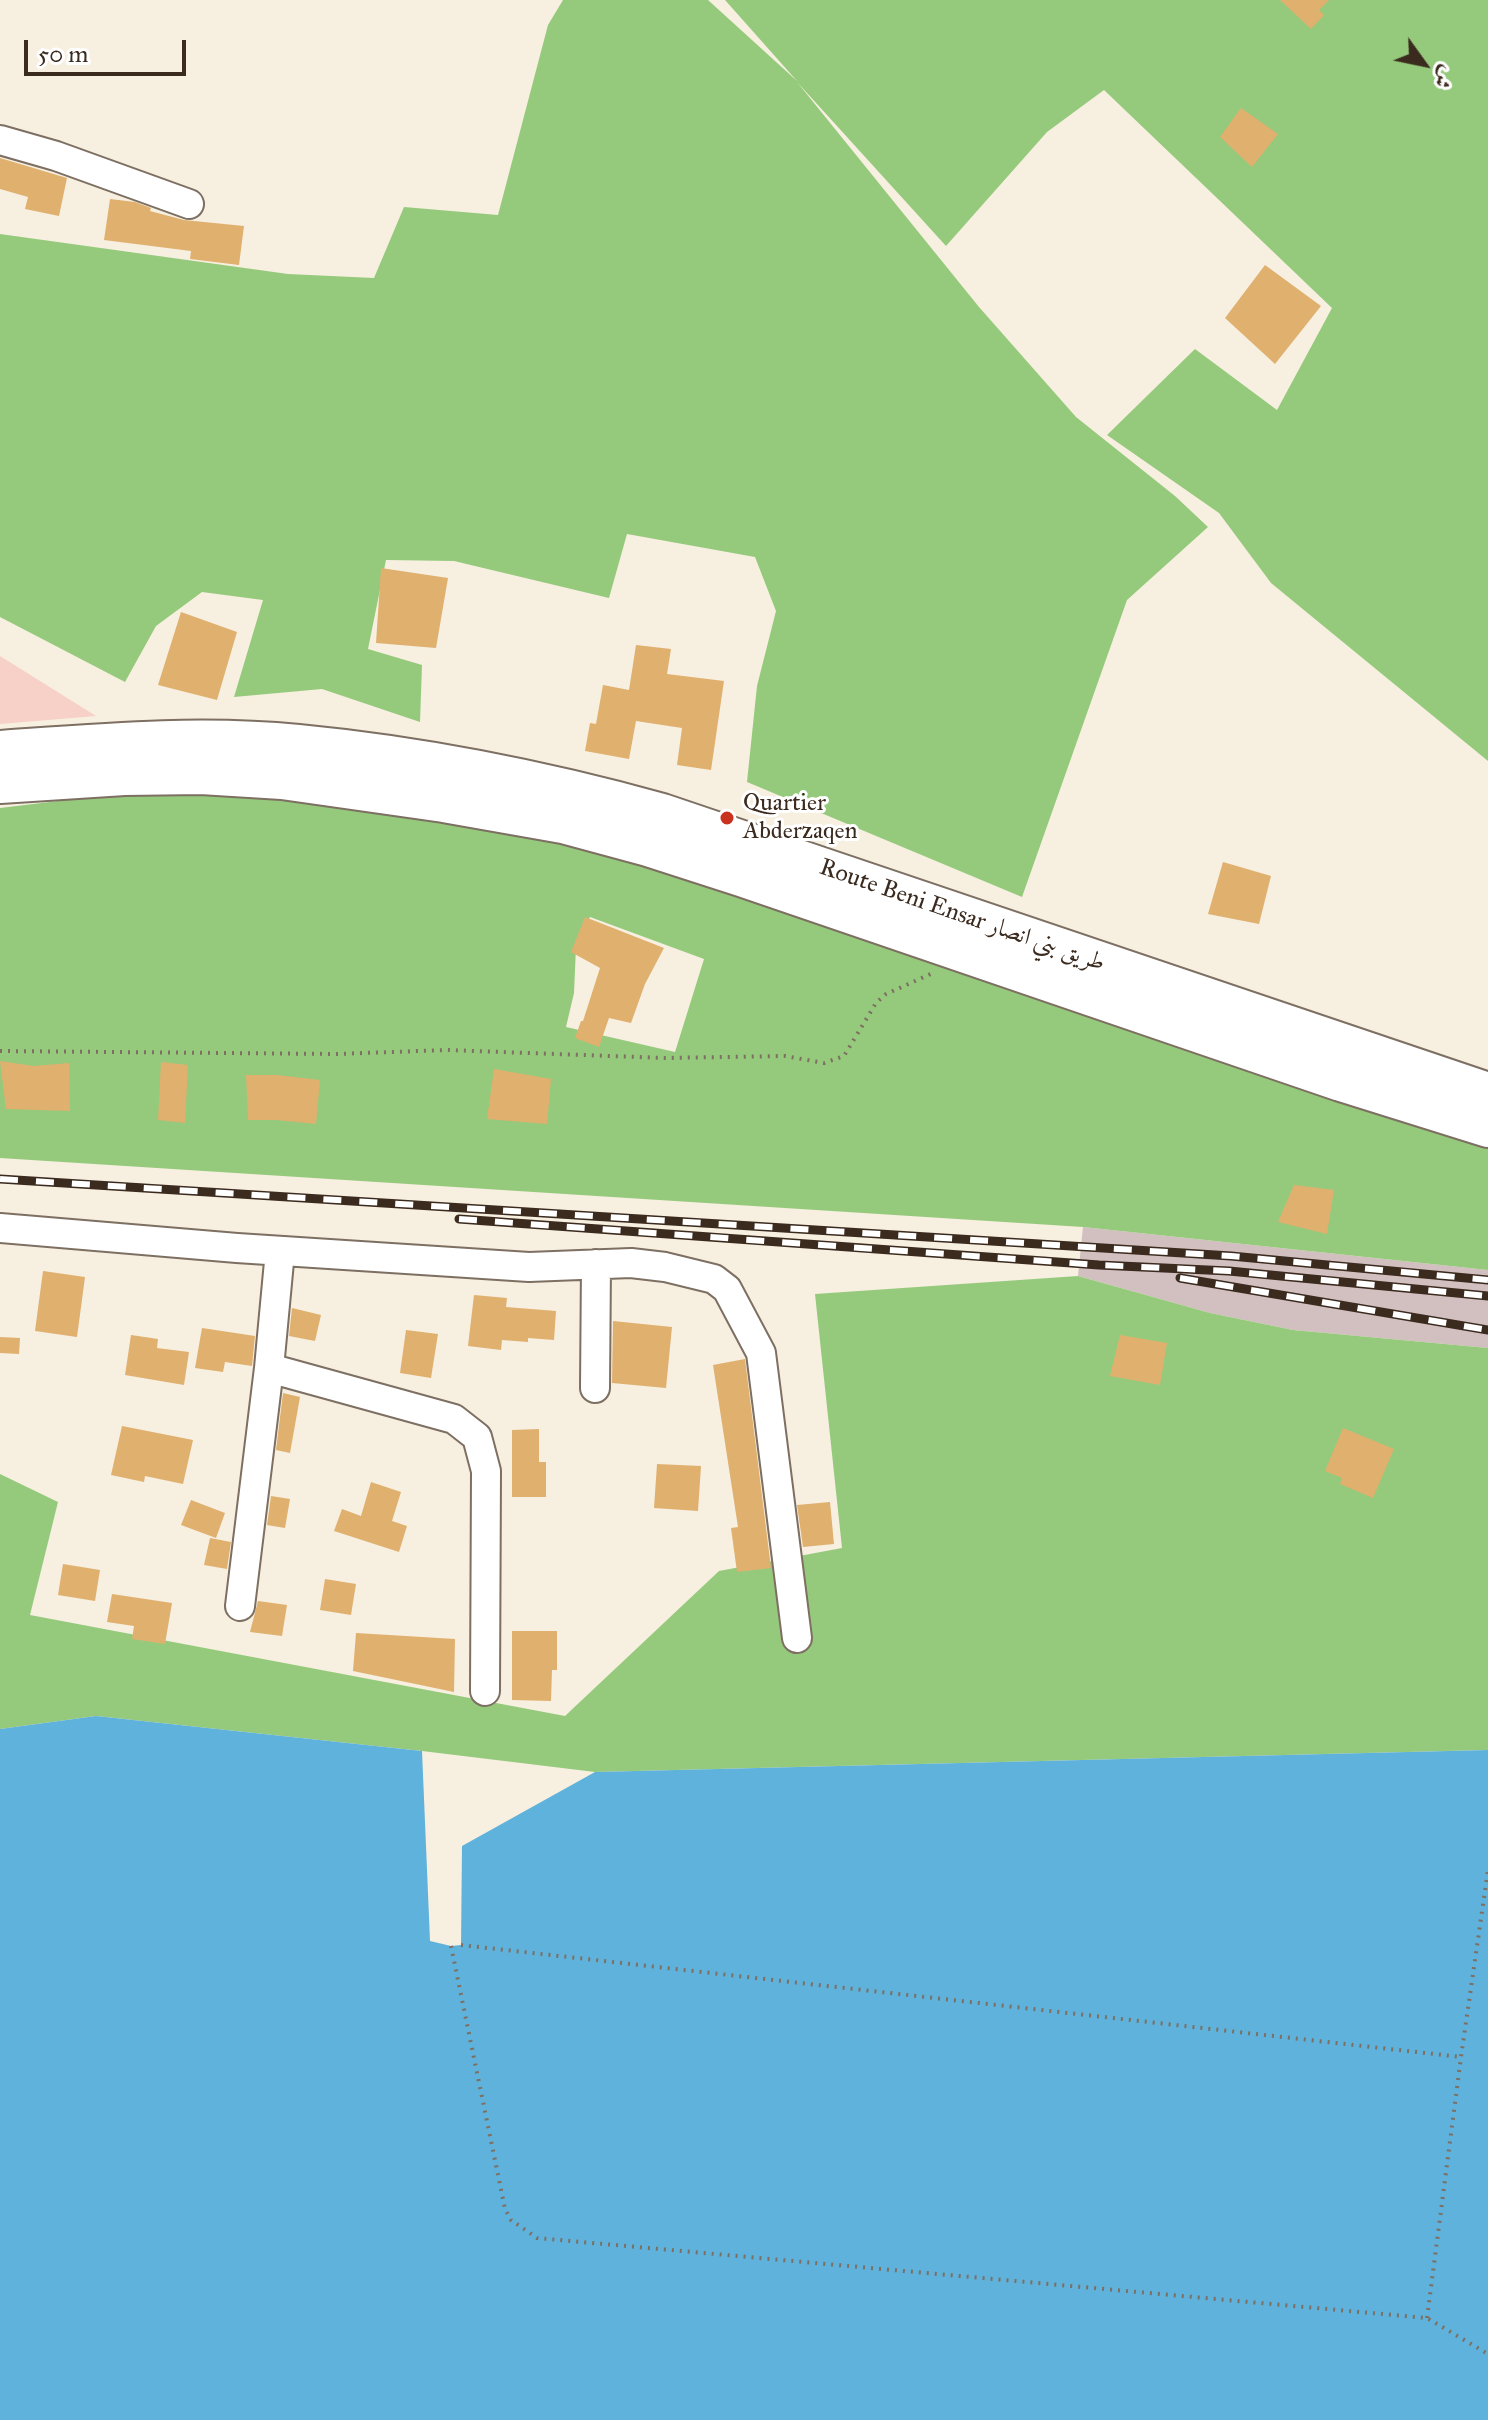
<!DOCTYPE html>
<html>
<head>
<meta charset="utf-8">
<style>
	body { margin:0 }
	#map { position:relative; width:1488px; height:2420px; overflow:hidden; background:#f7efe0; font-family:"IM FELL Great Primer",Amiri,serif }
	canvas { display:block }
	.north { position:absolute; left:1384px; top:24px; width:80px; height:80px; -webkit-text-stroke:6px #fff; paint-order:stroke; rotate:123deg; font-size:22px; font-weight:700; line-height:32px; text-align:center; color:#3b2a1e }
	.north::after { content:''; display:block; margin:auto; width:28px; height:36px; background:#3b2a1e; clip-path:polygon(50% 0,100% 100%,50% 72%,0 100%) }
	.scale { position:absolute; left:24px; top:40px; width:162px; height:36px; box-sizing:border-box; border:4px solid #3b2a1e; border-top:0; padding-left:10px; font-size:24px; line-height:28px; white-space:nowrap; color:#3b2a1e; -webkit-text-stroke:6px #fff; paint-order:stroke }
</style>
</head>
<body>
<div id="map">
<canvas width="1488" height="2420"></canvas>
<div class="north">ش</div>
<div class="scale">50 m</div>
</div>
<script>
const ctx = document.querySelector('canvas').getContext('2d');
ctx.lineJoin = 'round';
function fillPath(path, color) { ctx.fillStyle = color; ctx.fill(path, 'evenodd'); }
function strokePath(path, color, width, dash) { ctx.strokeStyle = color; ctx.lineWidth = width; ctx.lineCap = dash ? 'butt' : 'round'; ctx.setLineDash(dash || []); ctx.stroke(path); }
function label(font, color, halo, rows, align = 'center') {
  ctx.font = font + ' "IM FELL Great Primer",Amiri,serif'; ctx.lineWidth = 6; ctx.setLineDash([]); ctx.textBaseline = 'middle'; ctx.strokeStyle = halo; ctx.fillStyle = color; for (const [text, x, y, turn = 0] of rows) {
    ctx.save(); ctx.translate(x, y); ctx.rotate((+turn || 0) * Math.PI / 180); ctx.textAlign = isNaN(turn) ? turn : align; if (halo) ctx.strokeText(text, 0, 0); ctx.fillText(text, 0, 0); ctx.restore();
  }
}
fillPath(new Path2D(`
	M0,656L96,716L0,724Z`), '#f7d1c7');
fillPath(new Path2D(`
	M1083,1227L1488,1270V1348L1293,1330L1210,1313L1078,1276Z`), '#d2bfc0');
fillPath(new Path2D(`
	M563,0H708L797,81L725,0H1488V761L1271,583L1219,513L1107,435L1195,349L1277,410L1332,308L1104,90L1047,132L946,246L797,82L979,307L1076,417L1175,496L1208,527L1127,600L1022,897L747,782L757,686L776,611L755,557L627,534L609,598L454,561L386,560L368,649L422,665L420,722L322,689L234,697L263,600L202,592L156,626L125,682L0,617V234L288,274L374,278L404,207L498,215L548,25Z
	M199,784L548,833L1488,1139V1270L1083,1227L0,1158V808ZM590,917L704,959L675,1052L566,1027L574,993L576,947Z
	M1078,1276L1210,1313L1293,1330L1488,1348V1750L595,1772L422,1751L96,1716L0,1729V1474L58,1502L30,1615L565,1716L719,1571L842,1548L815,1294Z`), '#95ca7c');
fillPath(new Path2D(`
	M96,1716L422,1751L430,1941L451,1946L461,1945L462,1846L595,1772L1488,1750V2420H0V1729Z`), '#5fb2db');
fillPath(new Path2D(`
	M1280,0H1329L1319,10L1324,15L1311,29Z
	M1241,108L1278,134L1252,167L1220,137Z
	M0,158L67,178L59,216L25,209L28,197L0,189Z
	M110,199L135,202L151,208L150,211L184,220L244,226L239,265L190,259L191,251L104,240Z
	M1265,265L1321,306L1275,364L1225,318Z
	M381,568L448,578L436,648L376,643Z
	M181,612L237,632L217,700L158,685Z
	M636,645L671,649L667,674L724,681L711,770L677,765L682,728L636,721L629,759L585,751L590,723L596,724L603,685L629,690Z
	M1223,862L1271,876L1259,924L1208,914Z
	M585,917L664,948L645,984L631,1023L609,1018L599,1047L575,1038L581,1021H583L600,968L571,952Z
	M0,1061L34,1066L69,1063L70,1111L6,1109Z
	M161,1062L188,1065L185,1123L158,1120Z
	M494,1069L551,1079L547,1124L487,1119Z
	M246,1075H277L320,1080L316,1124L276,1120H248Z
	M1294,1185L1334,1190L1327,1234L1278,1222Z
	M43,1271L85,1277L77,1337L35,1331Z
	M474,1295L507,1298L506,1307L556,1311L554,1340L528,1338V1342L502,1340L501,1350L468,1346Z
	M292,1308L321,1315L315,1341L289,1336Z
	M613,1321L672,1327L666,1388L612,1383Z
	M202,1328L255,1336L252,1366L225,1362L223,1372L195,1368Z
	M406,1330L438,1334L431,1378L400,1373Z
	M131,1335L158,1339L157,1348L189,1352L184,1385L125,1375Z
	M1120,1335L1167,1343L1160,1385L1110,1376Z
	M0,1337L20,1338L19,1354L0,1353Z
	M745,1359L771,1568L737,1572L731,1528L738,1527L713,1365Z
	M283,1393L300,1397L290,1453L276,1450Z
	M122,1426L193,1440L183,1484L145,1476L144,1482L111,1475Z
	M1343,1428L1394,1449L1373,1498L1340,1484L1342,1478L1325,1471Z
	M539,1429V1462H546V1497H512V1430Z
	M657,1464L701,1466L698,1511L654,1508Z
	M371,1482L401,1492L392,1521L407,1526L399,1552L334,1531L342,1509L361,1516Z
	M271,1496L290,1499L285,1528L267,1525Z
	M191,1500L225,1513L216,1538L181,1525Z
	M830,1502L834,1544L803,1547L797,1505Z
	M210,1538L231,1542L227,1569L204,1565Z
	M63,1564L100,1570L95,1601L58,1595Z
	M325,1579L356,1584L351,1615L320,1610Z
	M112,1594L172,1603L165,1644L132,1639L134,1626L107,1622Z
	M258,1601L287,1605L282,1636L250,1632Z
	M512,1631H557V1670H552L551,1701L512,1700Z
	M356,1633L455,1639L454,1692L353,1671Z`), '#e0b06f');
const minor = new Path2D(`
	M0,140L56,156L189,204
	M0,1228L237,1248L529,1267L631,1263L665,1267L714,1279L727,1289L761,1353L797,1638
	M269,1368L454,1419L477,1437L486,1471L485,1691
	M595,1388L596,1264
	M240,1606L269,1368L280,1251`);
const highway = new Path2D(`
	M0,751C99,744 199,735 298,745C422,757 543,781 662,814L1488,1093
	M0,783L124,775L201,774L282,779L444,802L563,823L648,846L741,876L1341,1081L1488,1127`);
strokePath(minor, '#7d6f62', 32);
strokePath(highway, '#7d6f62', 44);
strokePath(new Path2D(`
	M0,1051L336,1054L447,1050L665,1058L785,1056L824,1063L844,1056L876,1003L886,994L933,973
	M461,1945L1461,2057
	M451,1946L505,2209L511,2220L537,2238L1427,2318L1488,2354
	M1427,2318L1461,2057L1488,1870`), '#7d6f62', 4, [2, 6]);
strokePath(minor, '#fff', 28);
strokePath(highway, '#fff', 40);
const rail = new Path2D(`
	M0,1179L1231,1256L1488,1280
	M459,1219L1099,1265L1229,1271L1488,1296
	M1180,1278L1488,1330`);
strokePath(rail, '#3b2a1e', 9);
strokePath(rail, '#fff', 6, [18]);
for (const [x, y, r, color] of [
	[727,818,8,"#c8321e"]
]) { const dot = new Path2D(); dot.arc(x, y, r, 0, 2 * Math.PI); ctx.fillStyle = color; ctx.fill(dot); strokePath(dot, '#fff', 3); }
label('24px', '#3b2a1e', '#fff', [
	["Quartier",743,804],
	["Abderzaqen",743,832]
], 'left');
label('24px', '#3b2a1e', '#fff', [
	["Route Beni Ensar طريق بني انصار",962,916,19]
]);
</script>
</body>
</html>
